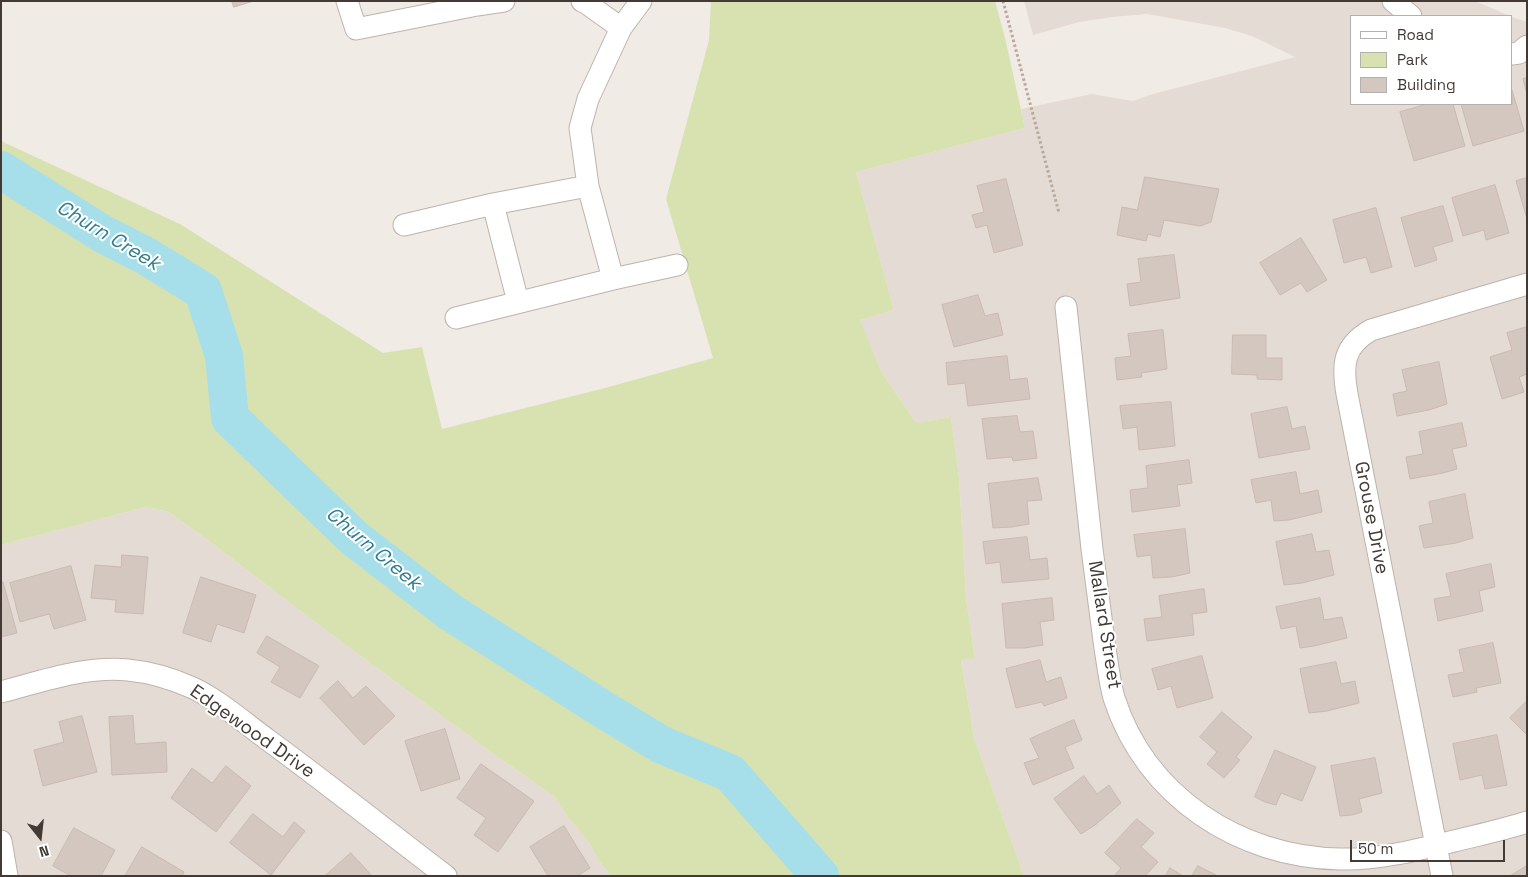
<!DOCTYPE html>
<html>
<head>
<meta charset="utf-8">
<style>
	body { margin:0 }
	#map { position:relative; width:1528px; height:877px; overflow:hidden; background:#f1ebe5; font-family:"Space Grotesk",sans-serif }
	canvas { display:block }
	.frame { position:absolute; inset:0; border:2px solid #433a35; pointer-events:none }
	.legend { position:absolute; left:1350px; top:15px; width:162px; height:90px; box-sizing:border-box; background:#fff; border:1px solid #b4b0ae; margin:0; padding:6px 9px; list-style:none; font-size:15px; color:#433a35 }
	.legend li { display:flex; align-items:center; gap:10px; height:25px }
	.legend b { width:25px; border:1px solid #b4b0ae }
	.north { position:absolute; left:15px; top:812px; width:50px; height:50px; -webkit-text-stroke:4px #fff; paint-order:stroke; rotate:164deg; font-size:14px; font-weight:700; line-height:20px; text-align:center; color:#433a35 }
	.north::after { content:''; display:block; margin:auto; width:18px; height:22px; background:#433a35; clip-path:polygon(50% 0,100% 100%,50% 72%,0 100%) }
	.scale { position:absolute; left:1350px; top:840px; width:155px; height:22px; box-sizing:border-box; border:2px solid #433a35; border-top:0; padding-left:6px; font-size:15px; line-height:18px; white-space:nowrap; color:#433a35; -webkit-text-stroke:4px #fff; paint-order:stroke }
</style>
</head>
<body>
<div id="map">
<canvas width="1528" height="877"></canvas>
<div class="frame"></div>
<ul class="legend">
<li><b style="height:6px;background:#fff"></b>Road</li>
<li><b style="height:14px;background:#d8e2b1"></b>Park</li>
<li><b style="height:14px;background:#d4c7bf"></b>Building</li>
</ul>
<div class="north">N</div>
<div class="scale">50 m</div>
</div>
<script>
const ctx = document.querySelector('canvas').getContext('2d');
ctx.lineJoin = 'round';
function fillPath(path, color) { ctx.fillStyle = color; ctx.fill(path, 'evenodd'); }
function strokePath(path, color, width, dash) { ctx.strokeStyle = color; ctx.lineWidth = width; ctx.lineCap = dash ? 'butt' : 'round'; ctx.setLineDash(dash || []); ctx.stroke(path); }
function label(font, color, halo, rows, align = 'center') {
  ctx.font = font + ' "Space Grotesk",sans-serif'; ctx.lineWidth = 4; ctx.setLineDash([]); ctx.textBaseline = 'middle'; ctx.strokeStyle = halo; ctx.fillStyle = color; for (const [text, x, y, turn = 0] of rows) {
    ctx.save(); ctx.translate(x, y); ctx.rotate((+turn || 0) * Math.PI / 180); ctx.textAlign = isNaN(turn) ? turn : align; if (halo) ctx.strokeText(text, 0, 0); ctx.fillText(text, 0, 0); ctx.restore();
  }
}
fillPath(new Path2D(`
	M1024,1H1475L1510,16H1352V104H1512V17L1527,22V876H1024L974,738L961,659L975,657L966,598L959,477L951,417L916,423L881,371L866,336L860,320L894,310L856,172L1025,128L1021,109L1092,94L1133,101L1153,94L1295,57L1252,36L1225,28L1147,14L1112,17L1079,22L1033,35Z
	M146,507L169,512L217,547L315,622L488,750L555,797L565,813L590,844L598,860L611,876H1V545Z`), '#e4dbd4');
fillPath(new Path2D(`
	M711,1H995L1006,42L1025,128L856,172L894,310L860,320L881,371L916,423L951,417L959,477L966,598L975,658L961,660L974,738L1024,876H611L598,860L590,844L565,813L555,797L488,750L315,622L217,547L169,512L146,507L1,545V141L180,224L383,353L422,347L442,429L605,388L713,358L666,199L709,40Z`), '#d8e2b1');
strokePath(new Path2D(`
	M1,170L103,234L146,256L203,291L224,356L230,418L354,538L450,612L601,708L662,745L730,773L820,876`), '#a6dee9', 38);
const building = new Path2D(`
	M232,1H254L234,7Z
	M1527,78V94L1523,79Z
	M1512,90L1524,131L1473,146L1461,104H1512Z
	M1428,104H1453L1465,146L1414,161L1400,112Z
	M1145,177L1219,189L1211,222L1200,226L1164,220L1160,237L1148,234L1146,241L1117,235L1122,207L1137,210Z
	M1527,178V219L1516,181Z
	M1006,179L1023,245L994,253L987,225L976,228L972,215L984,212L977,186Z
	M1495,185L1509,233L1486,240L1484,230L1463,236L1452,198Z
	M1443,206L1453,241L1433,247L1437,260L1415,267L1401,218Z
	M1376,208L1392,267L1371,273L1366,257L1344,263L1333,220Z
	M1301,238L1327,280L1307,292L1301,283L1280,295L1260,263Z
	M1174,255L1180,298L1130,306L1127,284L1141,282L1138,259Z
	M978,295L985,316L998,313L1003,335L954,347L942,305Z
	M1527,327V374L1519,377L1524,392L1502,399L1490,357L1512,350L1507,333Z
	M1163,330L1167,369L1141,373L1142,377L1117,380L1115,358L1131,356L1128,334Z
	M1233,335H1266V358H1282V380L1257,379V375L1232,374Z
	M1007,356L1010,380L1027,378L1030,399L968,406L965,383L948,385L946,363Z
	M1439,362L1447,404L1429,410L1397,416L1393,394L1407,391L1402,370Z
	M1171,402L1175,446L1139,450L1137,427L1123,429L1120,406Z
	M1287,407L1292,429L1305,426L1310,449L1259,458L1251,414Z
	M1017,416L1020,432L1033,431L1037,458L1013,461L1012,457L987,459L982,419Z
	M1462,423L1467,446L1452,449L1457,469L1443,473L1410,479L1406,457L1423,454L1419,432Z
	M1189,460L1192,483L1177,485L1180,506L1132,512L1130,490L1148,488L1146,466Z
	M1296,472L1300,494L1318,490L1322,512L1289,520L1274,521L1271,500L1256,503L1251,480Z
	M1038,478L1042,500L1027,501L1029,524L1012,527L993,528L988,484Z
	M1465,494L1473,538L1456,543L1424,548L1419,526L1433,523L1429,502Z
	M1185,529L1190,573L1172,577L1153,578L1151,555L1137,557L1134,535Z
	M1312,534L1316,552L1329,550L1334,575L1302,583L1284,585L1276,542Z
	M1027,537L1030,560L1047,558L1049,579L1002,583L1000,562L986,564L983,542Z
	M122,555L148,557L143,614L115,612L116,600L91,598L95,565L121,567Z
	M1491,564L1495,587L1479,591L1483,611L1438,621L1434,599L1451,596L1446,574Z
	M71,566L86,620L54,629L49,614L20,622L10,583Z
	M201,577L256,595L244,633L217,624L211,642L183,633Z
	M1,582H3L17,633L1,637Z
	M1204,589L1207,612L1192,614L1194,635L1147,641L1144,619L1162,617L1159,596Z
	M1052,598L1054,620L1040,622L1043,645L1025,648H1006L1002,604Z
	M1320,598L1324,620L1342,617L1347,638L1314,646L1300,648L1296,626L1281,629L1276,607Z
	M267,636L319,666L300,698L271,682L280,667L257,653Z
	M1493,643L1501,683L1476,688L1477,692L1453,697L1448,675L1464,672L1459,650Z
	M1202,656L1213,698L1177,708L1171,686L1158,690L1152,669Z
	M1040,660L1046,682L1061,677L1067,698L1044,706L1042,702L1016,708L1006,669Z
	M1336,662L1341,684L1355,681L1359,703L1327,711L1309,713L1300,669Z
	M338,681L353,698L366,686L395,716L364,745L320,698Z
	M1527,701V735L1510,718Z
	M1222,712L1252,737L1236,757L1240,760L1224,778L1207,764L1217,752L1200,737Z
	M82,716L97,772L43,786L34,750L64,742L59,722Z
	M133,716L135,744L166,742L167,772L112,775L109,717Z
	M1074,720L1082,740L1065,747L1074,768L1033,785L1024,763L1039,758L1030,739Z
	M445,729L460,779L421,791L405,741Z
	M1497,735L1507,785L1485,789L1482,775L1460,780L1453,744Z
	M1275,750L1316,767L1302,801L1281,793L1276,805L1265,802L1255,797Z
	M1375,758L1382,793L1359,799L1362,812L1352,815L1340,816L1331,766Z
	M481,764L534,801L498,852L474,835L486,818L457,798Z
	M226,766L251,786L216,832L171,798L192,768L212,783Z
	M1084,776L1097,794L1109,785L1121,803L1095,825L1081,834L1054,799Z
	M253,814L283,837L294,822L305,831L271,875L230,843Z
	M1137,819L1154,833L1141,847L1158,862L1145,876H1114L1121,868L1105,853Z
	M564,826L590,868L577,876H548L530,847Z
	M74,828L115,850L101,876H71L53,866Z
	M142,847L184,872L182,876H125Z
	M351,853L372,876H325Z
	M1198,866L1216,875V876H1192Z
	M1527,866V876H1510Z
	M1170,868L1183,876H1166Z`);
fillPath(building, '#d4c7bf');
strokePath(building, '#cbbab0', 1);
const street = new Path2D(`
	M347,1L356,29L477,5L504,1
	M582,1L586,3L621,28
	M641,1L621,28L588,99L580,128L588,186L613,279L677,265
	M1393,1L1411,16
	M1512,54L1519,53L1527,46
	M493,204L588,186
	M404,225L493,204L518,302
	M1066,307C1075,388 1083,468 1092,549C1096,580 1100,611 1104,641C1107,660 1109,680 1114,698C1146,797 1239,857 1340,859C1378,860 1417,850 1454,841C1478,835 1503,830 1527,822
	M456,318L613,279
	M1,692C43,681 84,666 128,670C149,672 173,679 193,688C217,699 246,724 268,740C328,784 387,831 446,876
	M1,841L7,876
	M1442,876L1347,394C1342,365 1343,346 1371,330L1527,284`);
strokePath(street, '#beb3ac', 23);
strokePath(new Path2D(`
	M1003,1L1059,213`), '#bca89b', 3, [2.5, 2.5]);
strokePath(street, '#fff', 21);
label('19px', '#433a35', '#fff', [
	["Grouse Drive",1371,518,79],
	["Mallard Street",1104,625,81],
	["Edgewood Drive",252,732,35]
]);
label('italic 20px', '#337e8e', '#fff', [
	["Churn Creek",108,236,31],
	["Churn Creek",373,549,40]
]);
</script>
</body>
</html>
